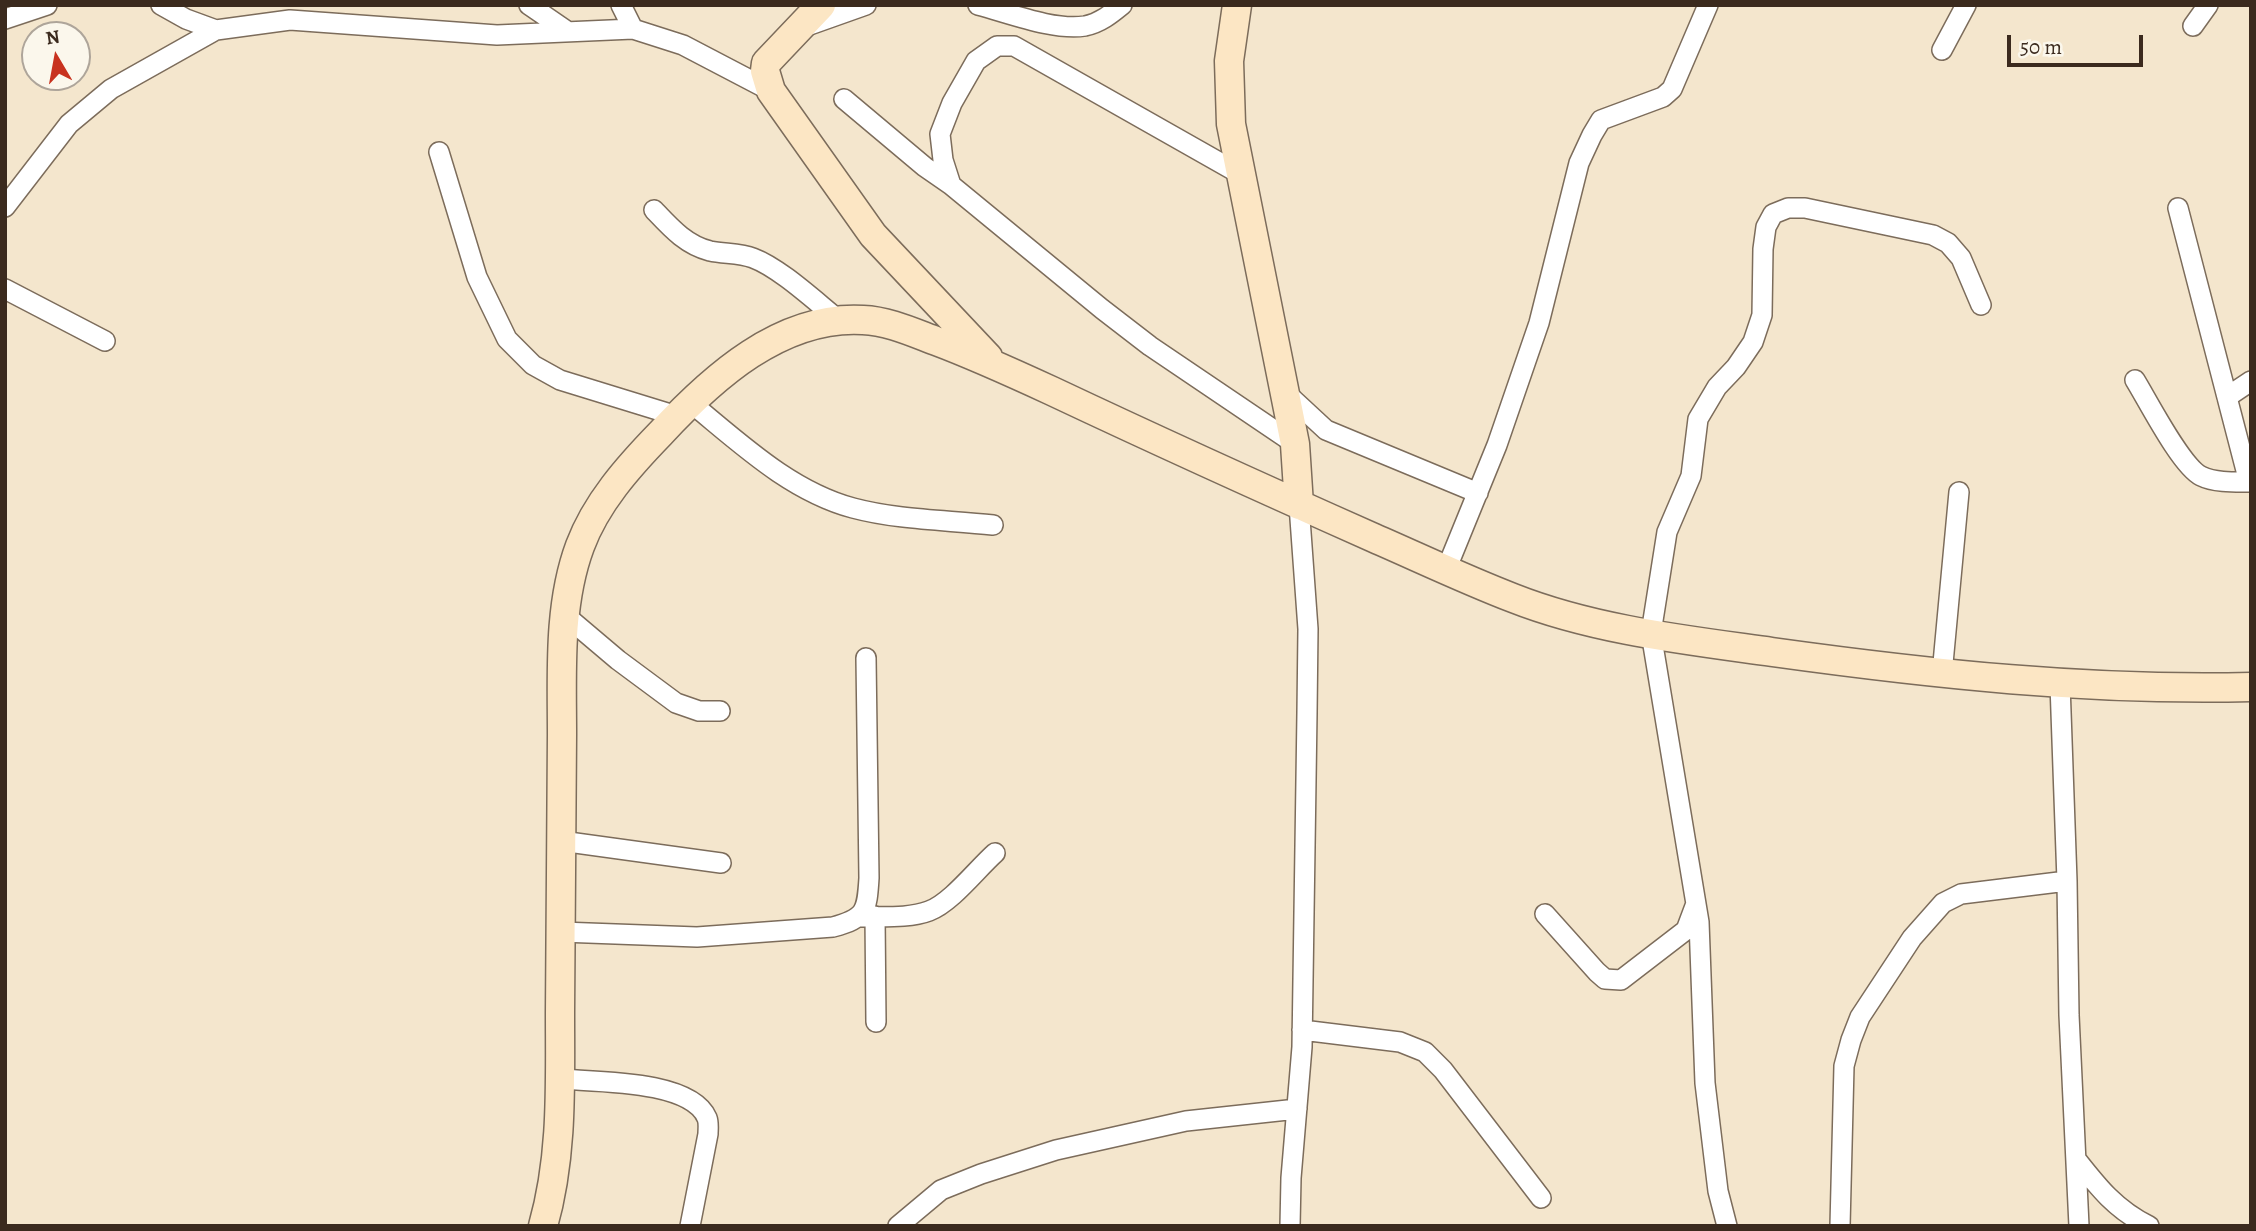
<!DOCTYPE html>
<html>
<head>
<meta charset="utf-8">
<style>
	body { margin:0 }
	#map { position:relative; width:2256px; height:1231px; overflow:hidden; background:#f4e6cd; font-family:Alegreya,serif }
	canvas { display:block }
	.frame { position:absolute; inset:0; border:7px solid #3b2a1e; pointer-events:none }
	.north { position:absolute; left:21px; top:21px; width:70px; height:70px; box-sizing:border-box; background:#fbf7ec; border:2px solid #aea59a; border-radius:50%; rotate:350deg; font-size:19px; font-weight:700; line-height:28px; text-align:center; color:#3b2a1e }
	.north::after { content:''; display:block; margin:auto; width:24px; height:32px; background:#c8321e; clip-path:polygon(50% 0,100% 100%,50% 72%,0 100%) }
	.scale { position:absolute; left:2007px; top:35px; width:136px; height:32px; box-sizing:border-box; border:4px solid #3b2a1e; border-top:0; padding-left:9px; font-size:21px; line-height:24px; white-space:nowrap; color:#3b2a1e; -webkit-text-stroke:5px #fbf7ec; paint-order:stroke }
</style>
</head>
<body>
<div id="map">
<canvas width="2256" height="1231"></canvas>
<div class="frame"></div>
<div class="north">N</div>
<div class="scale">50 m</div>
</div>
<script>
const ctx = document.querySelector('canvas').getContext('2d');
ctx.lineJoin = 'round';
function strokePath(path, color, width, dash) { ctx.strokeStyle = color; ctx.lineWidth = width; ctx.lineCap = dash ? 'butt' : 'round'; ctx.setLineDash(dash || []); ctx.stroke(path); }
const street = new Path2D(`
	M161,5L186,19L216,30L290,20L497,35L633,29L683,45L771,91
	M529,5L567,31
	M621,5L633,29
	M978,5C1009,13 1054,31 1085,26C1100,23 1111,14 1122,5
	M5,19L47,5
	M2193,26L2208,5
	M804,27L866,5
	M1942,50L1966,5
	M844,99L925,167L951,185
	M439,152L477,277L507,339L533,365L560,380L677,416
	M1240,174L1014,46H997L976,61L952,103L940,134L943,160L951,185L1102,309L1150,346L1295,444
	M5,207L69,124L111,89L216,30
	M2178,208L2249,482
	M654,210C671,228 686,245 710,251C724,254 740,253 753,258C780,268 816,302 840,321
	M5,289L105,341
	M2135,380C2148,401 2181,466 2201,476C2215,483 2236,482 2251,482
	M1285,392L1326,430L1478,493
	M2227,397L2251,381
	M691,403C740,443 790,491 853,508C898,520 947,520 993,525
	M1446,570L1497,445L1539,323L1579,163L1592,135L1601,120L1663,97L1672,89L1708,5
	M566,616L618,660L676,703L699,711H720
	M1942,674L1959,492
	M2060,684L2067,881L2069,1015L2079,1226
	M561,841L721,863
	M1545,914L1597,972L1605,979L1621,980L1686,930L1695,906
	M875,916L876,1022
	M858,917C880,916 908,919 929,911C951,903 977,869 995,853
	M561,932L697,937L833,927C866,918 867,911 869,878L866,658
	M1302,1030L1400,1042L1425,1052L1443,1070L1541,1198
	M560,1079C596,1082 691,1080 707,1118C709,1123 708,1129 708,1134L690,1226
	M2076,1159C2098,1187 2116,1210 2149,1226
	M898,1226L941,1190L981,1174L1056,1150L1186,1121L1297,1109
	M1290,1226L1291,1178L1302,1047L1307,713L1308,629L1299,505
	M1727,1226L1718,1191L1705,1083L1699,922L1651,633L1667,532L1691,476L1698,419L1717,387L1736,367L1753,342L1762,315L1763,249L1766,227L1773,214L1788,208H1805L1933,235L1948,243L1961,258L1981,305
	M1840,1226L1844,1066L1851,1040L1860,1017L1912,938L1943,903L1961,894L2067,881`);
const secondary = new Path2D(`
	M821,5L766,63L765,71L771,91L873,235L988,357
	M1237,5L1229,61L1231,124L1295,444L1299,505
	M543,1226C563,1156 560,1084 560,1012C561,920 561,827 562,734C562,673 558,605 580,546C596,503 628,467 660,434C712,378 781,315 863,320C888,321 912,332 936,341C976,356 1013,373 1052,391C1158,441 1266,490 1374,538C1420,558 1466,580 1513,598C1594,630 1686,640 1772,652C1931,674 2090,691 2251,687`);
strokePath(street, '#7c6c5b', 22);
strokePath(secondary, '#7c6c5b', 31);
strokePath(street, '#fff', 19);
strokePath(secondary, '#fce6c4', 28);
</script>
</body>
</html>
